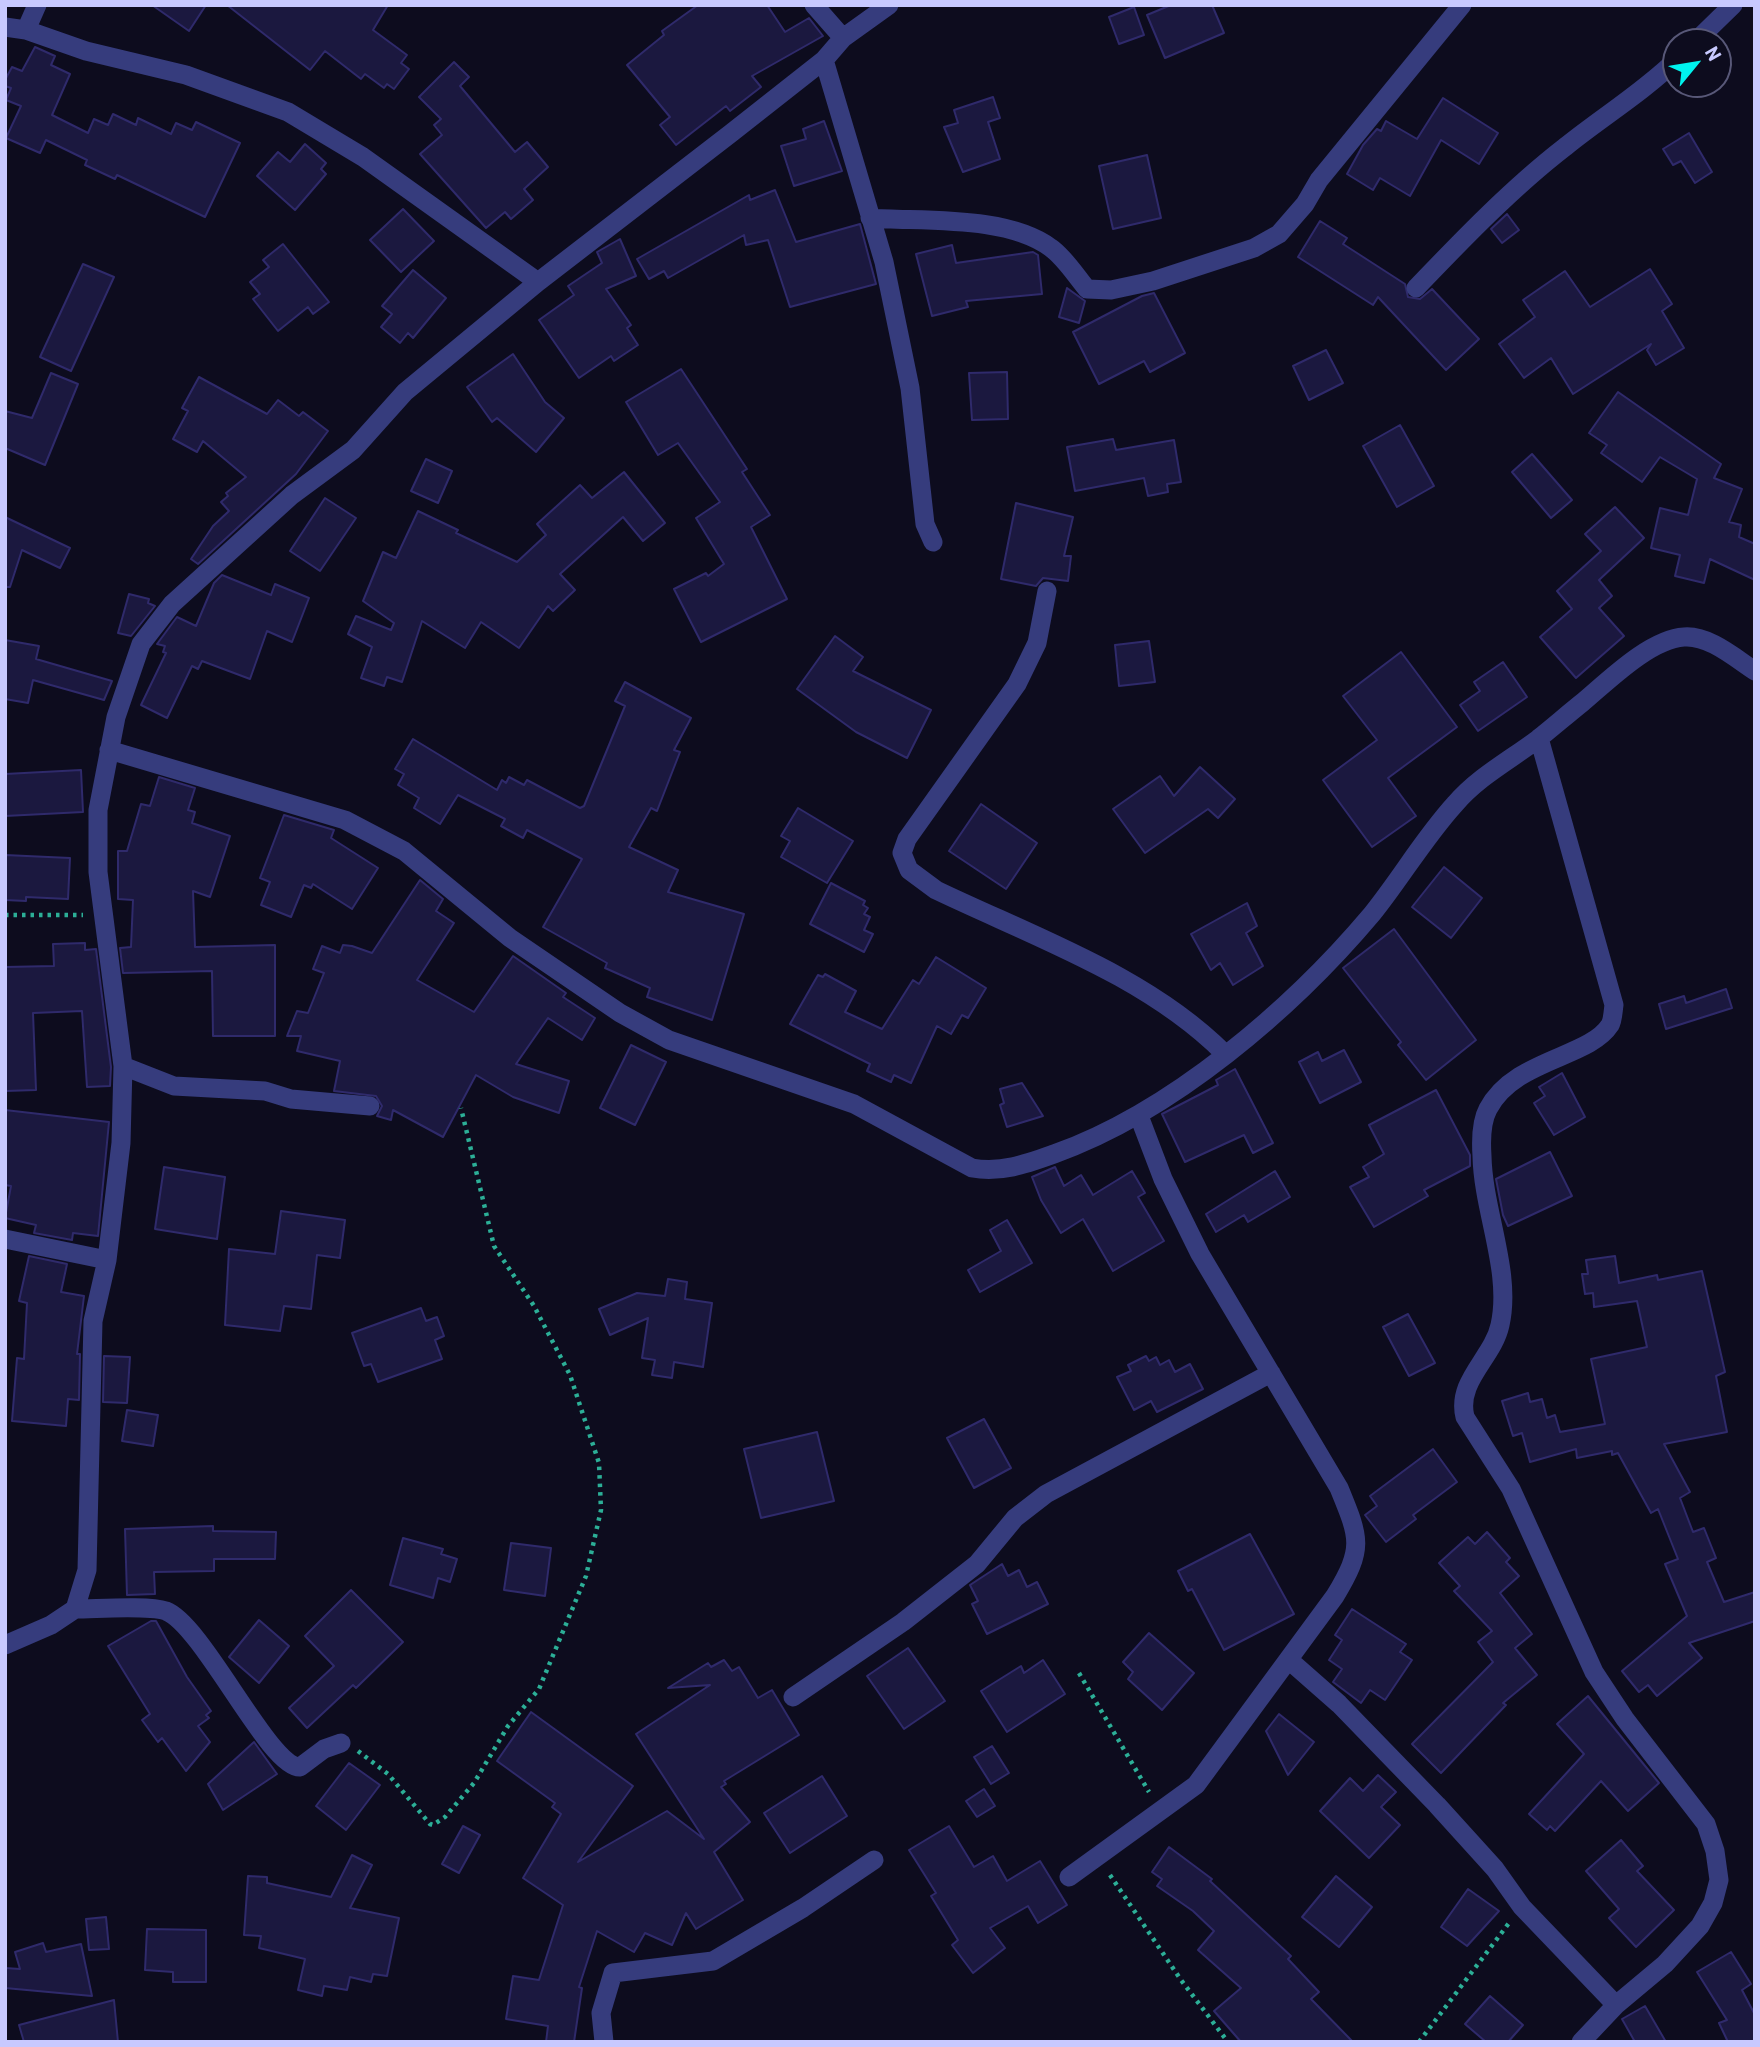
<!DOCTYPE html>
<html>
<head>
<meta charset="utf-8">
<style>
	body { margin:0 }
	#map { position:relative; width:1760px; height:2047px; overflow:hidden; background:#0d0c1e; font-family:Barlow,sans-serif }
	canvas { display:block }
	.frame { position:absolute; inset:0; border:7px solid #c8c9ff; pointer-events:none }
	.north { position:absolute; left:1662px; top:28px; width:70px; height:70px; box-sizing:border-box; background:#0d0c1e; border:2px solid #585878; border-radius:50%; rotate:60deg; font-size:19px; font-weight:700; line-height:28px; text-align:center; color:#c8c9ff }
	.north::after { content:''; display:block; margin:auto; width:24px; height:32px; background:#00f3ee; clip-path:polygon(50% 0,100% 100%,50% 72%,0 100%) }
</style>
</head>
<body>
<div id="map">
<canvas width="1760" height="2047"></canvas>
<div class="frame"></div>
<div class="north">N</div>
</div>
<script>
const ctx = document.querySelector('canvas').getContext('2d');
ctx.lineJoin = 'round';
function fillPath(path, color) { ctx.fillStyle = color; ctx.fill(path, 'evenodd'); }
function strokePath(path, color, width, dash) { ctx.strokeStyle = color; ctx.lineWidth = width; ctx.lineCap = dash ? 'butt' : 'round'; ctx.setLineDash(dash || []); ctx.stroke(path); }
const building = new Path2D(`
	M152,5H206L189,31Z
	M227,5H388L373,30L407,55L401,63L409,69L394,89L387,84L384,88L365,74L361,79L325,51L310,70Z
	M698,5H767L785,32L809,18L823,36L752,76L761,87L730,111L726,106L676,145L660,125L670,117L627,65L664,35L662,31Z
	M1171,5H1212L1224,33L1165,58L1147,15Z
	M1134,7L1144,35L1119,44L1109,17Z
	M35,47L55,56L51,65L70,74L52,115L88,133L94,119L108,125L113,114L136,125L138,118L171,134L176,123L192,130L196,122L240,143L205,217L117,175L115,179L85,165L87,160L46,140L40,153L6,138L21,106L6,100L11,88L5,86V80L12,67L22,71Z
	M454,62L469,77L460,86L515,152L527,142L548,167L524,189L533,200L511,219L505,212L486,228L420,154L442,135L434,125L441,119L419,97Z
	M993,97L1000,118L988,122L1000,159L963,172L944,127L958,123L954,110Z
	M1443,98L1498,133L1479,164L1441,140L1410,196L1380,178L1373,190L1347,174L1363,145L1377,129L1381,131L1386,121L1417,139Z
	M824,121L842,171L794,186L781,146L806,139L803,129Z
	M1689,133L1712,172L1695,183L1681,161L1673,165L1663,149Z
	M305,144L326,163L321,169L326,174L295,210L257,176L278,152L290,162Z
	M1147,155L1161,218L1113,229L1099,166Z
	M775,190L796,242L860,224L876,284L790,307L768,240L746,245L744,235L668,278L664,271L649,279L637,259L749,195L750,200Z
	M403,209L434,241L401,272L370,240Z
	M1507,214L1519,230L1502,243L1491,229Z
	M1320,221L1347,238L1343,244L1405,284L1408,297L1420,299L1432,289L1479,339L1446,370L1378,297L1373,305L1298,257Z
	M620,239L636,276L606,289L631,325L627,328L638,345L614,361L611,356L579,378L539,320L574,295L568,286L602,263L597,252Z
	M283,244L329,302L313,314L308,307L278,331L253,299L260,294L250,282L269,267L263,260Z
	M952,245L956,263L1033,252L1038,255L1042,294L966,301L968,307L932,316L916,254Z
	M83,264L114,277L71,371L40,357Z
	M1650,269L1672,304L1662,311L1684,348L1656,365L1647,350L1651,344L1573,394L1551,358L1524,378L1499,344L1535,317L1523,300L1565,271L1590,307Z
	M413,270L446,298L413,338L408,333L400,343L381,327L392,314L382,306Z
	M1067,288L1085,301L1079,323L1059,317Z
	M1154,293L1185,353L1150,372L1144,361L1099,384L1073,332L1142,296Z
	M1326,350L1343,383L1309,400L1293,366Z
	M513,354L545,402L564,418L536,452L497,418L492,422L467,387Z
	M681,369L747,469L742,472L770,515L751,527L787,599L701,642L674,589L706,573L708,576L724,564L696,518L720,502L678,443L658,455L626,402Z
	M1007,372L1008,419L972,420L969,373Z
	M51,373L78,384L45,465L5,448V411L32,418Z
	M199,377L267,414L278,400L299,416L303,412L328,431L296,474L198,564L191,559L213,526L229,511L221,502L228,496L226,493L246,477L203,441L197,452L173,439L188,411L182,408Z
	M1618,392L1721,464L1714,478L1742,489L1729,522L1741,525L1739,537L1755,544V580L1710,559L1704,583L1675,576L1680,555L1651,548L1660,508L1688,515L1697,479L1660,457L1642,482L1601,453L1607,445L1589,433Z
	M1400,425L1434,486L1397,507L1363,446Z
	M1113,439L1116,450L1174,440L1181,482L1167,484L1168,492L1148,496L1144,478L1075,491L1067,447Z
	M1532,454L1572,500L1551,518L1512,472Z
	M426,459L452,471L438,503L411,491Z
	M624,472L665,523L643,541L623,517L560,574L575,590L553,611L548,606L519,648L481,622L465,648L422,621L402,682L387,677L384,686L361,678L372,647L348,634L356,616L391,630L394,623L363,601L383,552L396,558L418,511L458,530L456,533L517,562L546,535L537,524L580,485L592,498Z
	M325,498L356,518L320,571L290,551Z
	M1016,503L1073,517L1064,556H1071L1068,581L1043,578L1036,586L1001,579Z
	M1615,507L1644,538L1599,580L1612,596L1599,608L1624,636L1576,678L1540,637L1572,609L1557,591L1601,551L1585,534Z
	M5,517L70,548L60,568L22,550L10,587H5Z
	M222,575L271,595L275,584L309,598L292,642L267,631L250,679L202,661L198,669L192,666L167,718L141,705L166,653L163,652L165,646L157,644L177,617L196,626L214,583Z
	M129,594L149,599L148,603L155,606L131,636L118,633Z
	M835,636L863,657L853,671L931,710L907,758L856,732L797,689Z
	M5,640L39,646L36,659L112,681L104,700L33,680L28,703L5,699Z
	M1149,641L1155,682L1119,686L1115,645Z
	M1401,652L1457,727L1388,778L1416,816L1372,847L1323,780L1377,740L1343,696Z
	M1503,662L1527,697L1478,731L1460,705L1480,691L1474,682Z
	M625,682L691,718L674,750L680,752L657,811L651,808L629,847L678,870L668,892L744,914L712,1020L647,997L650,988L605,968L607,963L543,927L582,859L527,830L523,838L501,826L505,819L458,795L440,824L414,808L419,798L398,785L404,774L395,769L413,739L497,790L502,780L506,783L509,777L524,785L527,780L580,808L584,806L625,706L615,701Z
	M1200,767L1235,799L1218,818L1208,809L1145,853L1113,809L1160,776L1174,796Z
	M81,770L83,812L5,816V774Z
	M159,777L195,788L188,810L195,812L192,823L230,836L210,897L193,891L195,947L275,945V1036H213L212,971L123,973L120,948L131,947L133,900L118,899V851H127L141,804L150,806Z
	M981,804L1037,843L1006,889L949,851Z
	M798,808L853,841L827,883L781,857L790,841L781,836Z
	M284,815L334,830L331,838L378,868L352,909L313,884L311,888L304,885L291,917L261,905L270,882L260,878Z
	M5,855L70,858L68,899L26,897V901L5,900Z
	M1444,867L1482,898L1451,938L1412,907Z
	M420,880L443,899L436,911L454,923L417,980L474,1012L513,956L566,993L563,997L595,1018L582,1040L548,1018L516,1064L569,1081L559,1113L513,1097L476,1075L443,1137L393,1110L391,1120L377,1116L382,1106L376,1096L334,1091L340,1061L297,1051L301,1036H287L297,1011L308,1013L324,973L313,969L322,946L340,953L343,945L352,946L372,953Z
	M831,883L865,901L863,905L868,908L864,914L870,917L864,930L873,934L864,952L810,924Z
	M1247,903L1257,926L1246,933L1263,966L1233,985L1220,963L1211,970L1191,934Z
	M1394,929L1476,1040L1426,1080L1398,1045L1401,1042L1343,968Z
	M85,943V950L96,949L111,1067L110,1086L87,1087L82,1011L33,1013L36,1090L5,1091V967L54,966L53,944Z
	M936,957L986,988L968,1018L962,1015L951,1034L937,1026L911,1083L894,1075L891,1082L867,1071L870,1064L790,1024L818,975L823,977L825,974L856,991L845,1012L882,1029L913,980L919,984Z
	M1726,989L1732,1008L1666,1029L1659,1004L1684,996L1686,1003Z
	M631,1045L666,1062L635,1125L600,1108Z
	M1344,1050L1361,1082L1320,1103L1299,1062L1318,1052L1322,1061Z
	M1235,1069L1273,1143L1253,1153L1244,1135L1185,1162L1162,1114L1218,1085L1216,1080Z
	M1562,1073L1585,1117L1554,1135L1534,1103L1545,1096L1539,1087Z
	M1022,1083L1043,1116L1007,1127L1000,1105L1004,1103L1000,1089Z
	M1436,1090L1470,1155V1166L1424,1190L1428,1196L1374,1227L1350,1187L1369,1177L1363,1167L1384,1154L1369,1125Z
	M5,1110L109,1122L98,1236L73,1233L72,1240L34,1233L36,1225L5,1218L11,1186L5,1185Z
	M1550,1152L1572,1196L1508,1226L1503,1215L1496,1179Z
	M164,1167L225,1177L217,1239L155,1229Z
	M1055,1167L1064,1186L1081,1175L1093,1195L1132,1171L1145,1193L1138,1197L1164,1241L1113,1271L1083,1219L1061,1233L1041,1200L1032,1177Z
	M1275,1171L1290,1197L1248,1222L1244,1215L1216,1232L1206,1214Z
	M281,1211L345,1220L340,1258L317,1255L311,1309L284,1306L280,1331L225,1325L229,1249L275,1254Z
	M1007,1220L1032,1263L980,1292L968,1270L1001,1251L990,1230Z
	M29,1256L67,1264L61,1292L84,1296L77,1354H80L79,1400L68,1399L66,1426L12,1421L17,1358L24,1359L27,1303L19,1301Z
	M1615,1256L1619,1283L1657,1275L1658,1280L1702,1271L1725,1372L1716,1376L1727,1432L1664,1444L1690,1492L1680,1498L1693,1532L1704,1528L1716,1558L1707,1562L1724,1602L1755,1592V1621L1689,1643L1702,1658L1657,1696L1648,1685L1639,1692L1622,1671L1687,1616L1665,1564L1678,1559L1658,1509L1651,1513L1618,1453L1612,1455V1451L1577,1458L1576,1449L1530,1462L1522,1433L1513,1436L1502,1401L1528,1393L1530,1402L1542,1399L1547,1418L1555,1415L1560,1432L1605,1424L1591,1359L1647,1347L1637,1301L1594,1307L1593,1293L1585,1294L1582,1274H1588L1586,1260Z
	M668,1279L687,1282L685,1299L712,1303L703,1367L674,1362L672,1378L652,1375L655,1360L642,1358L648,1318L610,1335L599,1309L637,1293L665,1296Z
	M421,1308L426,1321L437,1317L444,1336L435,1340L442,1359L378,1382L371,1364L364,1366L352,1333Z
	M1408,1314L1435,1363L1409,1376L1383,1327Z
	M104,1356L130,1357L127,1403L103,1402Z
	M1146,1356L1149,1361L1156,1357L1160,1365L1169,1360L1175,1372L1190,1364L1203,1389L1157,1412L1151,1401L1134,1410L1117,1377L1131,1371L1128,1365Z
	M127,1410L158,1415L153,1446L122,1441Z
	M984,1419L1011,1468L974,1488L947,1438Z
	M817,1432L834,1501L761,1518L744,1449Z
	M1433,1449L1457,1482L1413,1515L1416,1519L1386,1542L1365,1515L1377,1506L1370,1496Z
	M213,1526V1531L276,1532L275,1559H214V1571L154,1572L155,1594L127,1595L125,1529Z
	M1487,1532L1510,1558L1506,1562L1519,1576L1500,1593L1532,1634L1515,1648L1537,1675L1503,1703L1506,1705L1441,1773L1412,1744L1493,1662L1478,1642L1492,1631L1454,1591L1460,1586L1439,1563L1468,1537L1475,1544Z
	M1250,1534L1294,1614L1224,1650L1192,1589L1188,1591L1178,1571Z
	M403,1538L443,1549L441,1554L457,1559L450,1582L438,1578L433,1598L390,1585Z
	M511,1543L551,1548L545,1596L504,1590Z
	M1002,1564L1008,1576L1019,1570L1027,1587L1037,1582L1048,1604L987,1634L972,1604L978,1601L970,1585Z
	M351,1590L403,1642L356,1688L353,1685L307,1728L289,1708L334,1666L305,1636Z
	M1352,1609L1406,1644L1400,1652L1412,1660L1385,1700L1370,1690L1361,1703L1333,1682L1342,1669L1329,1660L1342,1640L1335,1635Z
	M259,1620L289,1646L259,1683L229,1657Z
	M151,1621H156L187,1677L211,1711L206,1715L209,1718L198,1726L210,1742L186,1771L162,1738L158,1742L142,1720L150,1714L108,1646Z
	M1149,1633L1194,1673L1162,1710L1128,1679L1133,1672L1123,1662Z
	M908,1648L945,1701L904,1729L867,1676Z
	M724,1660L732,1671L739,1667L758,1698L772,1690L799,1735L724,1781L726,1784L721,1787L750,1822L714,1852L743,1900L696,1929L686,1913L672,1945L645,1933L634,1952L597,1931L579,1987L582,1988L574,2042H546L548,2026L506,2019L513,1976L539,1980L563,1905L523,1878L561,1814L552,1807L555,1803L497,1761L531,1712L633,1786L578,1862L667,1811L704,1839L636,1734L710,1685L668,1688L708,1663L711,1667Z
	M1043,1660L1065,1694L1007,1732L981,1691L1021,1666L1024,1673Z
	M1588,1696L1659,1783L1628,1811L1601,1781L1555,1831L1550,1826L1547,1830L1529,1814L1584,1754L1557,1724Z
	M1279,1714L1314,1742L1288,1775L1266,1731Z
	M254,1742L277,1774L223,1810L208,1784Z
	M992,1746L1009,1773L991,1784L974,1757Z
	M349,1763L380,1785L346,1830L316,1806Z
	M1378,1775L1396,1792L1381,1807L1400,1825L1369,1858L1320,1811L1350,1778L1363,1791Z
	M822,1776L847,1816L790,1853L764,1813Z
	M984,1789L995,1806L977,1817L966,1801Z
	M463,1826L480,1835L459,1873L442,1864Z
	M949,1826L974,1867L993,1856L1007,1881L1040,1861L1067,1905L1038,1923L1028,1906L990,1928L1005,1948L973,1973L952,1945L958,1940L931,1896L936,1893L909,1850Z
	M1621,1840L1643,1866L1637,1871L1674,1910L1636,1947L1609,1918L1619,1909L1586,1871Z
	M1169,1847L1212,1879L1210,1881L1291,1956L1288,1959L1319,1992L1311,1999L1353,2042H1241L1214,2011L1241,1988L1198,1950L1214,1931L1193,1911L1157,1886L1162,1879L1152,1872Z
	M352,1855L372,1865L350,1908L399,1918L387,1976L373,1974L371,1982L350,1977L347,1990L324,1986L322,1996L298,1990L305,1959L259,1948L261,1936L244,1935L248,1876L267,1877V1883L331,1897Z
	M1336,1876L1372,1907L1339,1947L1302,1917Z
	M1468,1889L1499,1911L1467,1946L1441,1927Z
	M106,1917L109,1949L89,1950L86,1919Z
	M147,1929L206,1930V1982H173V1972L145,1970Z
	M43,1943L46,1952L81,1944L92,1996L5,1988V1968L20,1969L15,1952Z
	M1731,1952L1751,1984L1742,1990L1755,2015V2042H1728L1719,2023L1727,2020L1697,1972Z
	M1490,1996L1523,2025L1508,2042H1486L1465,2024Z
	M114,2000L118,2042H24L19,2025Z
	M1645,2006L1666,2042H1635L1622,2019Z`);
fillPath(building, '#1b183f');
strokePath(building, '#2f2a6b', 2);
strokePath(new Path2D(`
	M5,915H83
	M1079,1673L1149,1792
	M358,1751L388,1774L430,1824L433,1825L445,1817L474,1783L508,1726L539,1689L586,1576L601,1510L599,1463L570,1375L534,1306L494,1246L461,1108
	M1110,1875L1181,1980L1228,2042
	M1419,2042L1509,1923`), '#2caf97', 4.5, [3.5, 5]);
strokePath(new Path2D(`
	M814,5L843,38
	M5,27L26,30L86,51L186,75L288,112L363,157L538,282
	M26,30L37,5
	M1695,42L1733,5
	M824,60L884,262L910,388L925,524L933,542
	M870,218C923,222 1007,215 1051,248C1065,258 1076,276 1087,289L1111,290L1153,281L1254,248L1279,234L1305,204L1319,180L1462,5
	M1416,288C1463,239 1512,188 1565,147C1602,117 1642,93 1676,60
	M1047,591L1037,643L1017,684L907,839L902,853L909,870L936,890C1034,937 1147,976 1224,1053
	M1539,738L1614,1005C1613,1011 1613,1020 1610,1025C1589,1058 1514,1059 1488,1109C1481,1122 1481,1141 1482,1156C1483,1211 1512,1272 1500,1325C1493,1358 1456,1381 1465,1417L1511,1489L1594,1672L1625,1719L1706,1824L1715,1851L1719,1880L1713,1903L1700,1926L1665,1964L1616,2005L1581,2042
	M109,750L345,820L404,851L510,938L620,1013L669,1040L854,1104L972,1168C1002,1173 1026,1164 1054,1154C1172,1112 1292,1009 1372,914C1401,878 1424,838 1455,804C1478,777 1510,760 1538,739C1553,727 1568,714 1583,702C1608,681 1650,639 1684,637C1709,635 1735,658 1755,671
	M123,1066L174,1086L265,1091L291,1099L370,1106
	M5,1239L107,1260
	M75,1609C97,1609 148,1605 166,1611C203,1625 270,1769 300,1767L324,1749L341,1743
	M5,1645L51,1625L75,1609L87,1570L93,1321L107,1260L121,1143L123,1066L98,872V810L116,717L141,644L172,604L292,495L353,450L405,392L538,282L730,134L824,60L843,38L889,5
	M1289,1660L1339,1704L1437,1805L1495,1869L1522,1907L1616,2005
	M793,1697L903,1622L977,1564L1015,1518L1046,1494L1271,1373
	M1069,1877L1196,1785L1335,1596C1364,1548 1360,1539 1339,1488L1200,1254L1163,1179L1139,1116
	M604,2042L601,2013L613,1973L713,1961L803,1908L874,1860`), '#363c7d', 19);
</script>
</body>
</html>
